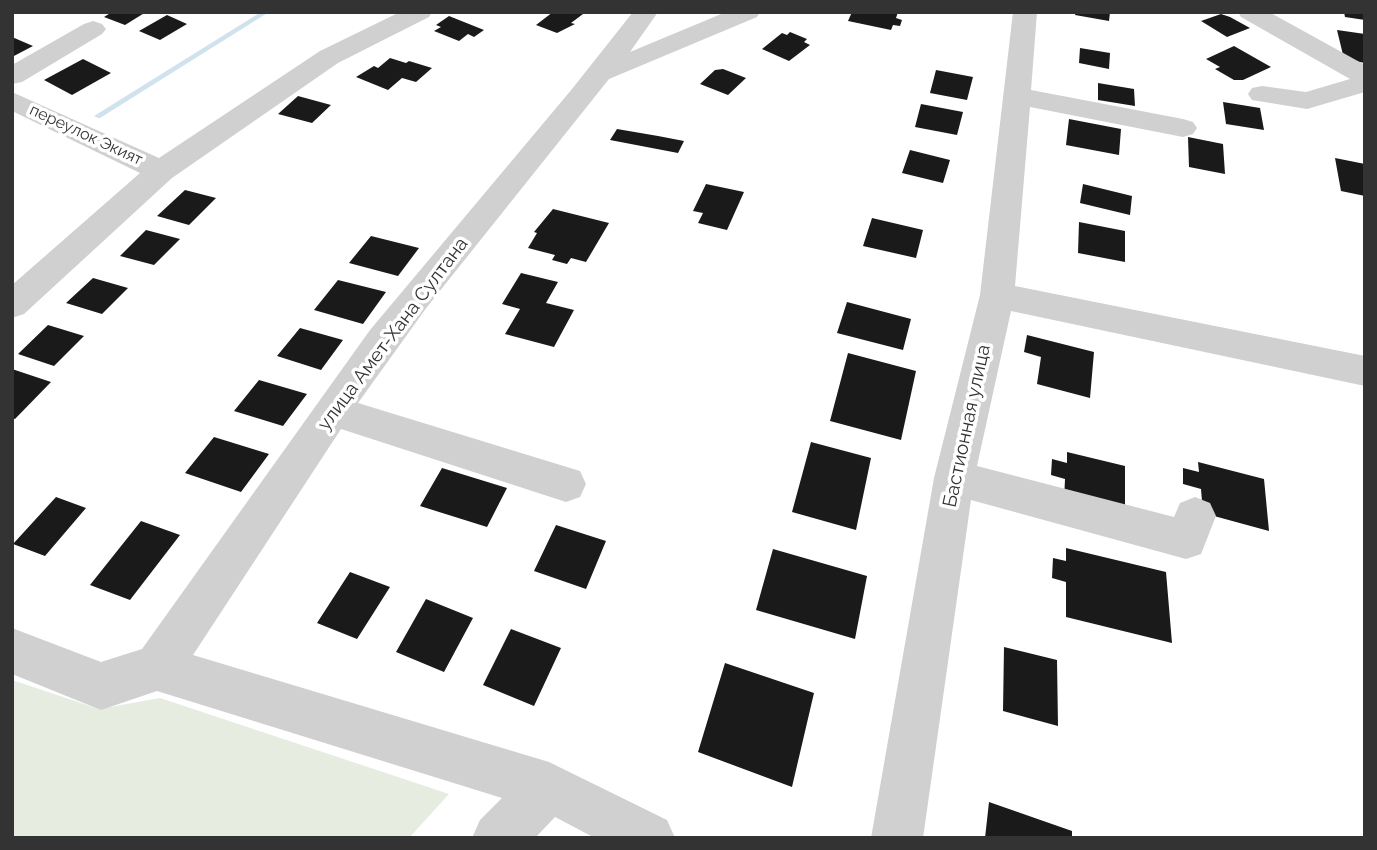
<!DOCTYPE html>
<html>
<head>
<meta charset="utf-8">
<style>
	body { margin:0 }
	#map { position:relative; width:1377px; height:850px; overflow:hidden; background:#fff; font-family:Raleway,sans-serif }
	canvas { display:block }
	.frame { position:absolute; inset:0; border:14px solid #333; pointer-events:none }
</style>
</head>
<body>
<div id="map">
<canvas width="1377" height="850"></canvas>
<div class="frame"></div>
</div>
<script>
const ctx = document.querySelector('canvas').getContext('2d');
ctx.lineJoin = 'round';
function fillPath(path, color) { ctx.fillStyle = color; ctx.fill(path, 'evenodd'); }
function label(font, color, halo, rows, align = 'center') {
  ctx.font = font + ' Raleway,sans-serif'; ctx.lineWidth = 7; ctx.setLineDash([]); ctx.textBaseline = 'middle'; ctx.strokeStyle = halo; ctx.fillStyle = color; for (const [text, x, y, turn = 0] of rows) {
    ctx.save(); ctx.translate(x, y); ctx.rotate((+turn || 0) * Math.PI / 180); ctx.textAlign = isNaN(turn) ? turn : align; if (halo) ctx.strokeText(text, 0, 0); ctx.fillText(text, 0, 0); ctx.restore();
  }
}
fillPath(new Path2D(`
	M12,680L99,709L160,698L449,794L409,838H12Z`), '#e6ecdf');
fillPath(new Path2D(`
	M261,12H269L100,118H98L94,116Z`), '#cfe2ee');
fillPath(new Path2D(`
	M112,12H146L125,25L104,17Z
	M553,12H578L583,14L571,23L575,24L557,33L536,25Z
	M852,12H898L896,18L902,20L900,26L893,25L891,30L848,21Z
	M1076,12H1110L1109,21L1075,15Z
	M1344,12H1365V20L1345,17Z
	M1221,14L1230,17L1250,28L1227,37L1201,21Z
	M167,15L187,24L160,40L139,31Z
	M449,16L484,30L474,37L468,34L459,41L434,31L441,27L436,25Z
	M1337,30L1365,34V63L1344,59Z
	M790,32L807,39L804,42L810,45L789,61L762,49L782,33L787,35Z
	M12,37L33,46L12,57Z
	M1234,46L1271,67L1243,80H1234L1215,69L1220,67L1206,59Z
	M1080,48L1110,53L1109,69L1079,63Z
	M390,58L406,63L409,61L432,68L416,82L402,78L388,90L356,77L374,66L378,68Z
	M83,59L111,73L72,95L44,80Z
	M723,69L746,78L728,95L700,84L715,70Z
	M936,70L973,77L967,100L930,93Z
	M1098,83L1134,89L1135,106L1098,100Z
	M298,96L331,105L312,123L278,114Z
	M1223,102L1260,108L1264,130L1226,124Z
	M921,104L963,112L957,135L915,127Z
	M1069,119L1121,129L1119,155L1066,145Z
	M617,129L658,136L684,141L678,153L610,140Z
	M1188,137L1223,144L1225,174L1189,167Z
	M910,150L950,160L943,183L902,173Z
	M1335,158L1365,164V196L1341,191Z
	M706,184L744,192L727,230L698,223L703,213L693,211Z
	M1083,184L1132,196L1130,215L1080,203Z
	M185,190L216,198L189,225L157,216Z
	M553,209L609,223L586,262L571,258L567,264L552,260L555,255L528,248L537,233L534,232Z
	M872,218L923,230L916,258L863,246Z
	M1079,222L1125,231V262L1078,253Z
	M146,230L180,239L154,265L120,256Z
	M371,236L419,248L398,276L349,263Z
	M521,273L558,282L546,303L574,310L554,347L505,334L520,309L502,304Z
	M93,278L128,288L102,314L66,303Z
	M338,280L386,292L363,324L314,310Z
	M847,302L911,319L903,350L837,333Z
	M48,325L84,336L54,366L18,354Z
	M300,328L343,340L321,370L277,356Z
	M1027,335L1094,352L1090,398L1037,384L1041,357L1024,352Z
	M848,353L916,371L901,440L830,421Z
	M12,369L51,382L15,419L12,418Z
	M259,380L307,394L283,426L234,411Z
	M214,437L269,454L241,492L185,473Z
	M811,442L871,458L856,530L792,512Z
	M1067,452L1125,466V517L1064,501L1065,479L1051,475L1052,459L1067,463Z
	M1198,462L1264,479L1269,531L1203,513L1201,489L1183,484V468L1199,472Z
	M442,468L507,488L487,527L420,506Z
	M56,497L86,508L45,556L13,544Z
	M141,521L180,535L130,600L90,585Z
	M556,525L606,541L586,589L534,571Z
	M1066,548L1166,572L1172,643L1066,617V582L1052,578L1053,558L1066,561Z
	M773,549L867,576L855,639L756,610Z
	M350,572L390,587L357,639L317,623Z
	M426,599L473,618L444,672L396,652Z
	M511,629L561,648L534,706L483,685Z
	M1004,647L1057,660L1058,726L1003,711Z
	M725,663L814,693L792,787L698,752Z
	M989,802L1072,831V838H985Z`), '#1a1a1a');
fillPath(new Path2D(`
	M400,12H432L429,17L338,63L172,178L24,314L12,318V285L140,173L12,111V92L159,158L320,51Z
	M633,12H658L630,52L726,12H760L757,17L609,79L427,307L358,403L580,471L586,484L580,497L566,502L341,429L193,655L549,762L667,820L675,838H595L555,817L535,838H472L480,820L502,798L157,691L101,710L12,674V628L101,662L142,649L370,330L572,89Z
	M1013,12H1037L1031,90L1183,119L1193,122L1197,128L1193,134L1183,137L1030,107L1015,286L1365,356V386L1011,311L977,466L1174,517L1180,503L1195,497L1210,503L1216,516L1201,554L1186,559L971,500L923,838H871L934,478L980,295Z
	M1238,12H1269L1365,65V92L1307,109L1252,100L1248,94L1252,88L1262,86L1306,92L1350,79L1241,17Z
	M93,21L102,24L106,29L102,34L22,82L12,84V65L84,24Z`), '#d0d0d0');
label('16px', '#333', '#fff', [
	["переулок Экият",86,135,25]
]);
label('19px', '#333', '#fff', [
	["улица Амет-Хана Султана",393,334,-53],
	["Бастионная улица",967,426,-78]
]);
</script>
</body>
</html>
